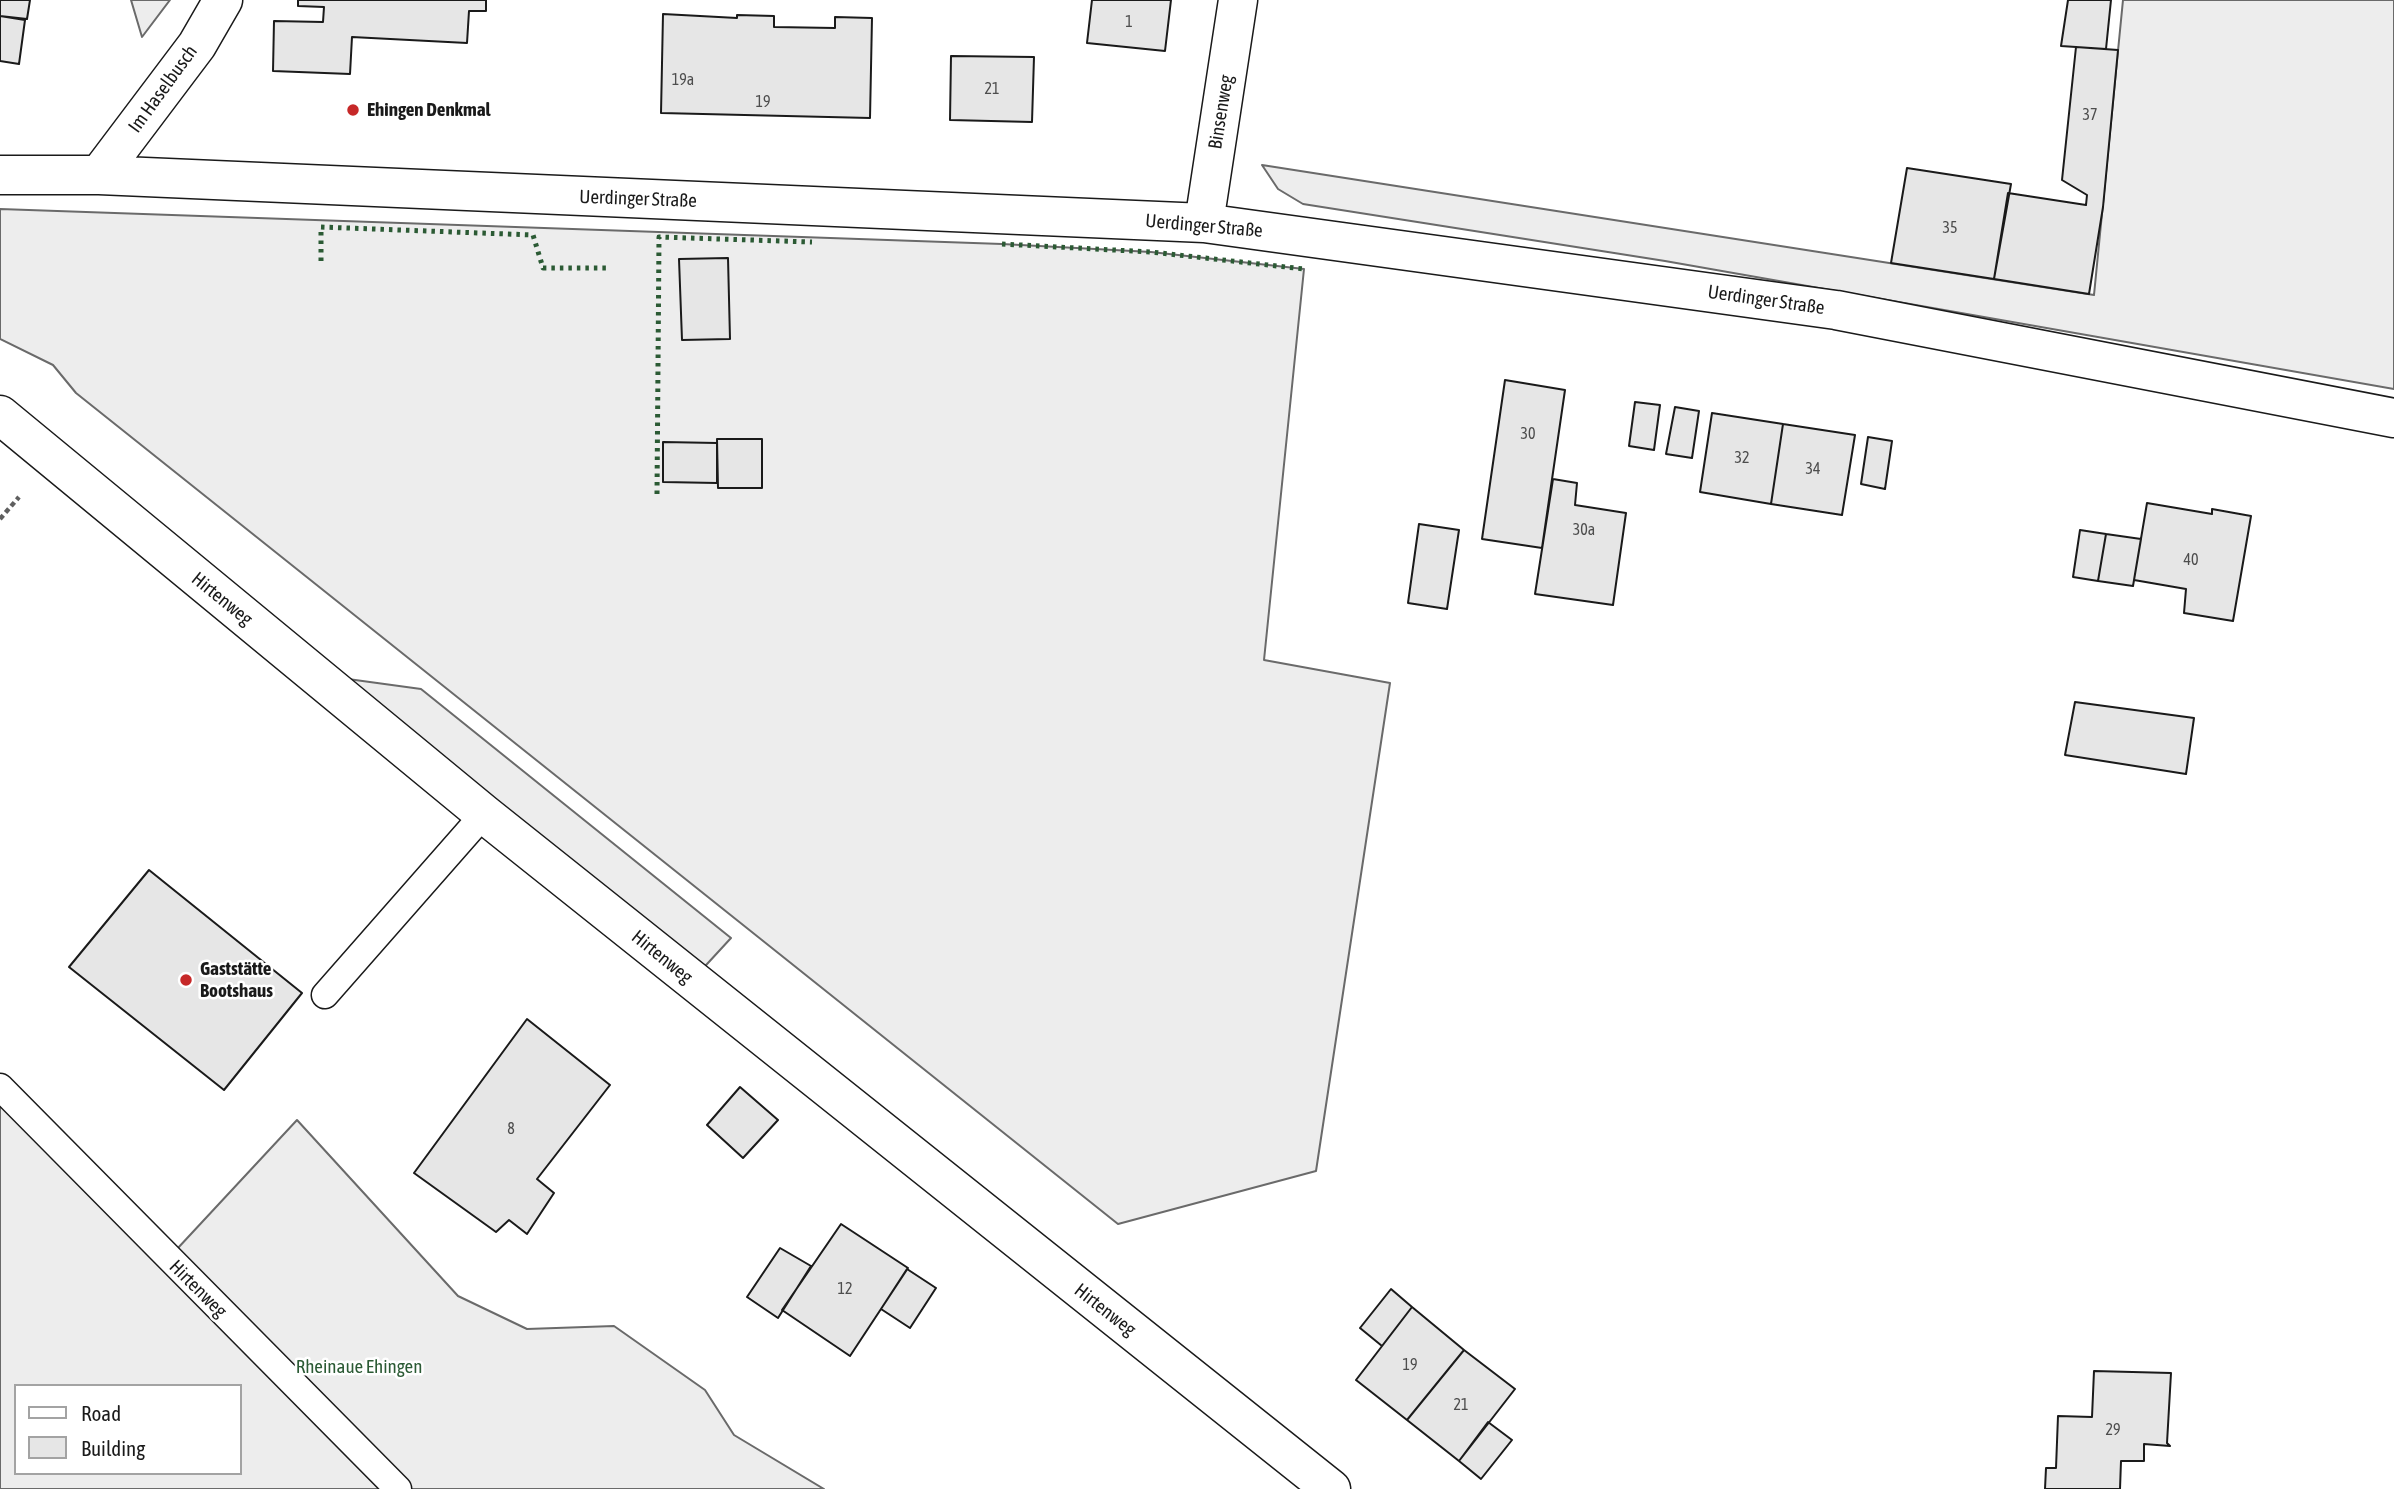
<!DOCTYPE html>
<html>
<head>
<meta charset="utf-8">
<style>
	body { margin:0 }
	#map { position:relative; width:2394px; height:1489px; overflow:hidden; background:#fff; font-family:"Asap Condensed",sans-serif }
	canvas { display:block }
	.legend { position:absolute; left:14px; top:1384px; width:228px; height:91px; box-sizing:border-box; background:#fff; border:2px solid #a3a3a3; margin:0; padding:9px 12px; list-style:none; font-size:21px; color:#1a1a1a }
	.legend li { display:flex; align-items:center; gap:14px; height:35px }
	.legend b { width:35px; border:2px solid #a3a3a3 }
</style>
</head>
<body>
<div id="map">
<canvas width="2394" height="1489"></canvas>
<ul class="legend">
<li><b style="height:9px;background:#fff"></b>Road</li>
<li><b style="height:19px;background:#e6e6e6"></b>Building</li>
</ul>
</div>
<script>
const ctx = document.querySelector('canvas').getContext('2d');
ctx.lineJoin = 'round';
function fillPath(path, color) { ctx.fillStyle = color; ctx.fill(path, 'evenodd'); }
function strokePath(path, color, width, dash) { ctx.strokeStyle = color; ctx.lineWidth = width; ctx.lineCap = dash ? 'butt' : 'round'; ctx.setLineDash(dash || []); ctx.stroke(path); }
function label(font, color, halo, rows, align = 'center') {
  ctx.font = font + ' "Asap Condensed",sans-serif'; ctx.lineWidth = 5; ctx.setLineDash([]); ctx.textBaseline = 'middle'; ctx.strokeStyle = halo; ctx.fillStyle = color; for (const [text, x, y, turn = 0] of rows) {
    ctx.save(); ctx.translate(x, y); ctx.rotate((+turn || 0) * Math.PI / 180); ctx.textAlign = isNaN(turn) ? turn : align; if (halo) ctx.strokeText(text, 0, 0); ctx.fillText(text, 0, 0); ctx.restore();
  }
}
const built = new Path2D(`
	M131,0H170L142,37Z
	M2123,0H2394V389L1665,261L1303,204L1278,189L1262,165L2094,295Z
	M0,209L1002,244L1151,252L1304,269L1264,660L1390,683L1316,1171L1118,1224L76,393L53,365L0,339Z
	M326,676L421,689L731,938L696,976Z
	M0,1105L164,1263L297,1120L458,1296L527,1329L614,1326L705,1390L734,1435L824,1489H0ZM16,1386H240V1473H16Z`);
fillPath(built, '#ededed');
strokePath(built, '#6a6a6a', 2);
const building = new Path2D(`
	M0,0H30L27,19L0,16Z
	M298,0H486V11H469L467,43L352,37L350,74L273,71L274,21L323,22L324,7L298,6Z
	M1092,0H1171L1165,51L1087,43Z
	M2068,0H2111L2106,49L2061,46Z
	M663,14L737,18V15L774,16V27L835,28V17L872,18L870,118L661,113Z
	M0,16L25,20L19,64L0,61Z
	M2076,47L2118,50L2103,207L2089,294L1994,279L2008,193L2086,205L2087,195L2062,180Z
	M951,56L1034,57L1032,122L950,120Z
	M1907,168L2011,184L1994,279L1891,263Z
	M728,258L730,339L682,340L679,259Z
	M1505,380L1565,390L1542,548L1482,539Z
	M1635,402L1660,405L1654,450L1629,446Z
	M1675,407L1699,411L1692,458L1666,454Z
	M1712,413L1783,424L1771,504L1700,492Z
	M1783,424L1855,435L1842,515L1771,504Z
	M1868,437L1892,441L1885,489L1861,484Z
	M717,439H762V488H718Z
	M663,442L717,443V483L663,482Z
	M1553,479L1577,483L1575,505L1626,513L1613,605L1535,594Z
	M2147,503L2212,514V509L2251,516L2233,621L2184,613L2186,589L2134,580Z
	M1419,524L1459,530L1447,609L1408,603Z
	M2080,530L2106,534L2098,581L2073,577Z
	M2106,534L2141,539L2133,586L2098,581Z
	M2075,702L2194,718L2186,774L2065,755Z
	M149,870L302,993L224,1090L69,967Z
	M527,1019L610,1085L537,1179L554,1193L527,1234L509,1220L496,1232L414,1173Z
	M740,1087L778,1120L743,1158L707,1125Z
	M841,1224L908,1268L850,1356L782,1310Z
	M780,1248L811,1266L778,1318L747,1297Z
	M907,1269L936,1288L910,1328L881,1309Z
	M1391,1289L1412,1307L1382,1346L1360,1328Z
	M1412,1307L1464,1350L1407,1420L1356,1380Z
	M1464,1350L1515,1389L1459,1461L1407,1420Z
	M2094,1371L2171,1373L2167,1443L2170,1446L2144,1444V1461H2121L2120,1489H2045L2046,1468H2056L2058,1416L2092,1417Z
	M1488,1422L1512,1440L1481,1479L1459,1461Z`);
fillPath(building, '#e6e6e6');
strokePath(building, '#1a1a1a', 2);
const lane = new Path2D(`
	M325,995L484,814
	M0,1087L398,1489`);
const street = new Path2D(`
	M0,175H99L1204,223L1836,310L2394,418
	M99,175L197,45L223,0
	M1204,223L1238,0
	M0,415L484,814L1331,1489`);
strokePath(lane, '#1a1a1a', 29);
strokePath(street, '#1a1a1a', 41);
strokePath(new Path2D(`
	M0,519L19,497`), '#5f5f5f', 4.5, [5, 3.5]);
strokePath(lane, '#fff', 26);
strokePath(street, '#fff', 38);
strokePath(new Path2D(`
	M1002,244L1151,252L1304,269
	M321,261V227L533,235L543,268H610
	M657,494L659,237L812,242`), '#2b5a34', 5, [3.5, 5]);
for (const [x, y, r, color] of [
	[353,110,7,"#c62828"],
	[186,980,7,"#c62828"]
]) { const dot = new Path2D(); dot.arc(x, y, r, 0, 2 * Math.PI); ctx.fillStyle = color; ctx.fill(dot); strokePath(dot, '#fff', 2.5); }
label('16px', '#4d4d4d', null, [
	["1",1129,22],
	["19a",683,80],
	["21",992,89],
	["19",763,102],
	["37",2090,115],
	["35",1950,228],
	["30",1528,434],
	["32",1742,458],
	["34",1813,469],
	["30a",1584,530],
	["40",2191,560],
	["8",511,1129],
	["12",845,1289],
	["19",1410,1365],
	["21",1461,1405],
	["29",2113,1430]
]);
label('19px', '#1a1a1a', '#fff', [
	["Im Haselbusch",163,89,-54],
	["Binsenweg",1221,112,-81],
	["Uerdinger Straße",638,199,2],
	["Uerdinger Straße",1204,226,5],
	["Uerdinger Straße",1766,300,8],
	["Hirtenweg",222,599,39],
	["Hirtenweg",662,957,39],
	["Hirtenweg",198,1289,45],
	["Hirtenweg",1105,1310,38]
]);
label('bold 19px', '#1a1a1a', '#fff', [
	["Ehingen Denkmal",367,110],
	["Gaststätte",200,969],
	["Bootshaus",200,991]
], 'left');
label('19px', '#2b5a34', '#fff', [
	["Rheinaue Ehingen",359,1367]
]);
</script>
</body>
</html>
